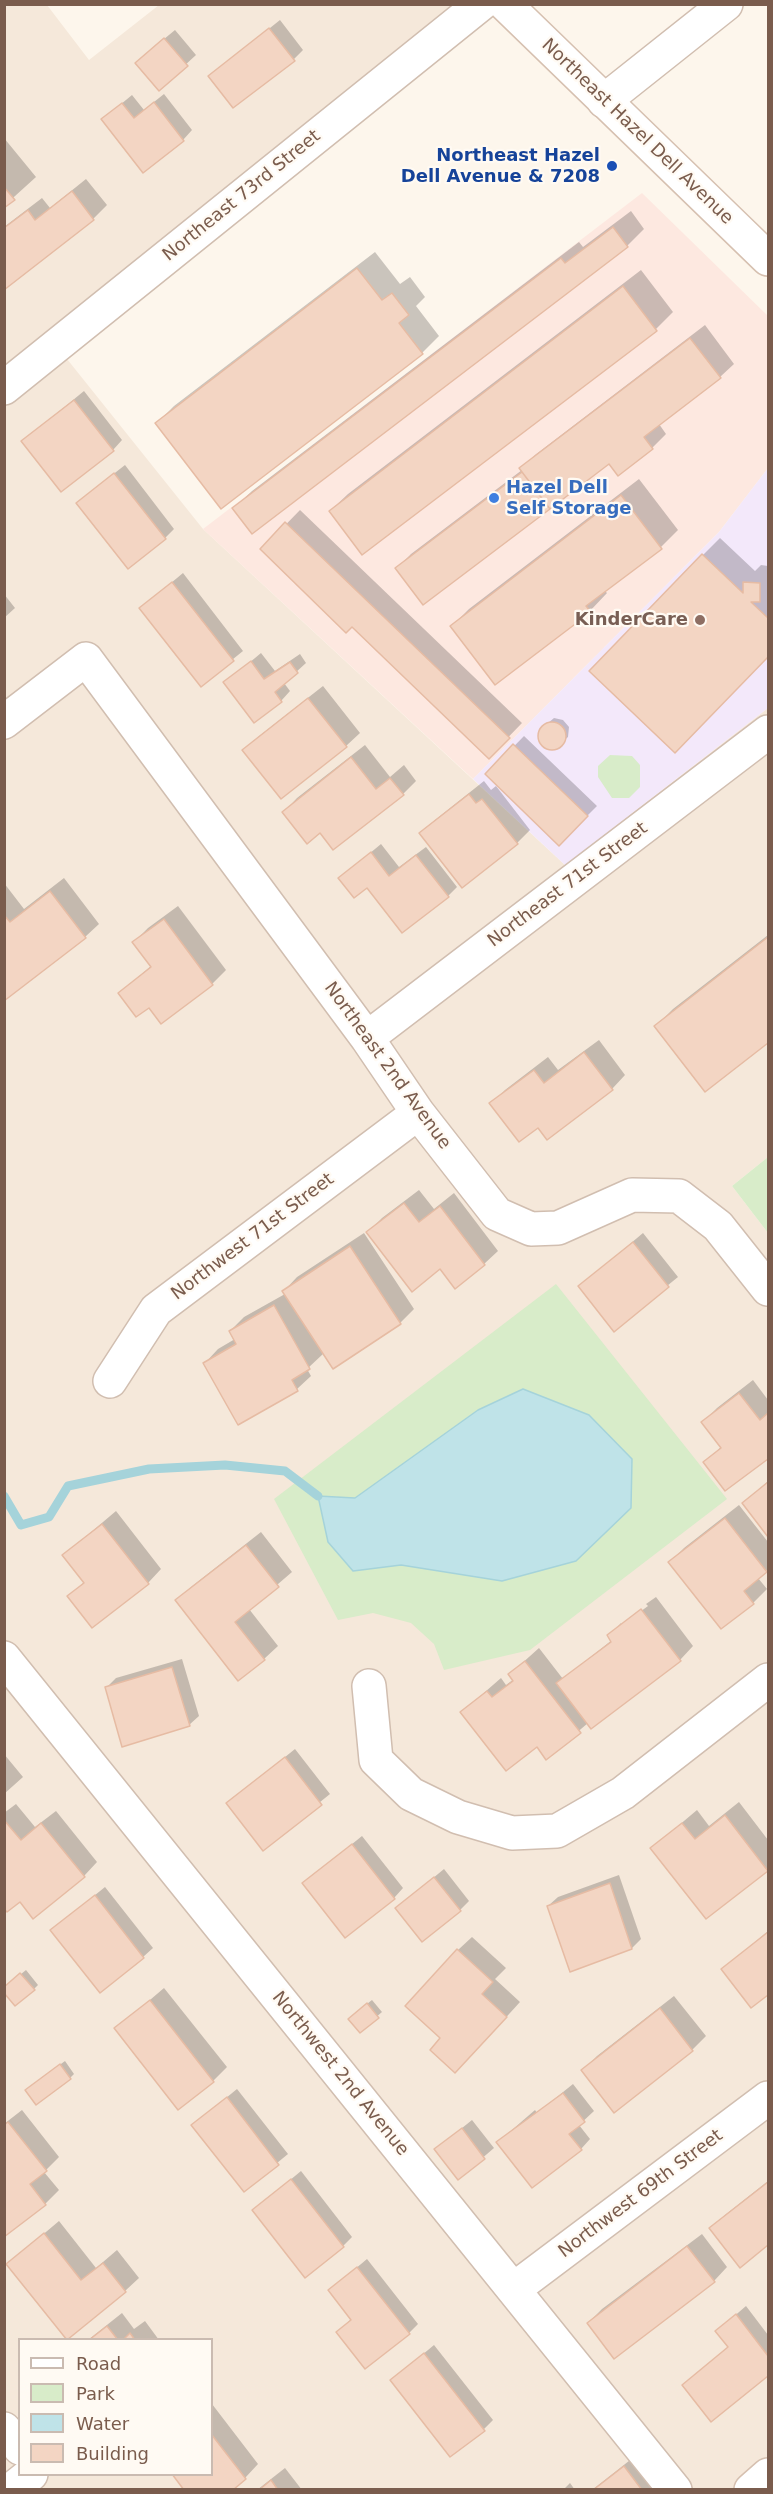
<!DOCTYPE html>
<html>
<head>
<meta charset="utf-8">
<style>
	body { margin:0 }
	#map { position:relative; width:773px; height:2494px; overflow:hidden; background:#fdf6ec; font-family:"DejaVu Sans",sans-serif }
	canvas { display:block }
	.frame { position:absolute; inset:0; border:6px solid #7a5c4d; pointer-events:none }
	.legend { position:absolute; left:18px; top:2338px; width:195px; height:138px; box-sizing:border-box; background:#fffaf3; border:2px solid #cabbb1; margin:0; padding:8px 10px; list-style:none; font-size:18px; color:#7a5c4d }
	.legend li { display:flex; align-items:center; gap:12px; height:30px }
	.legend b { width:30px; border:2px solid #cabbb1 }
</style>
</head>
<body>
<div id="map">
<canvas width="773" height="2494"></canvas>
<div class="frame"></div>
<ul class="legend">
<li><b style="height:8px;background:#fff"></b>Road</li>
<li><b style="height:16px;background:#d8ecc9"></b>Park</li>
<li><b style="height:16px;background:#bfe3e8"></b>Water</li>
<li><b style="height:16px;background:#f3d5c3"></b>Building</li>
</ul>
</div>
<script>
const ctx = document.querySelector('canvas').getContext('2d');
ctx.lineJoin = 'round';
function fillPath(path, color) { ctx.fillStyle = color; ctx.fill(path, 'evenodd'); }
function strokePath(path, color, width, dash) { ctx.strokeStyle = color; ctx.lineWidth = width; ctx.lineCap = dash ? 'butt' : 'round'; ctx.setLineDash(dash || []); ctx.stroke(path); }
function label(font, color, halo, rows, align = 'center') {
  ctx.font = font + ' "DejaVu Sans",sans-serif'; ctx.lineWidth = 4.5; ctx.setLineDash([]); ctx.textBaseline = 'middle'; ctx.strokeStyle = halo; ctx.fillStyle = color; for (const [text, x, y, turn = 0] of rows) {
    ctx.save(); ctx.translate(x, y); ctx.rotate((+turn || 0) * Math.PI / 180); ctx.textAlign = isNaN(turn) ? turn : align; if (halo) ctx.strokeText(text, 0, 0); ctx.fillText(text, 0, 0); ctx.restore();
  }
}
fillPath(new Path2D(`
	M5,5H47L89,60L159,5H450L452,6L47,334L203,529L565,865L768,708V1157L732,1186L768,1233V2489L5,2490ZM20,2340H212V2474H20Z`), '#f5e8da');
fillPath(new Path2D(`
	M642,193L768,316V468L719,532L473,779L203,529Z`), '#fde8e0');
fillPath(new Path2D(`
	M768,468V708L565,865L473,779L719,532Z`), '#f3e8fa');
fillPath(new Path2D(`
	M610,755L632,756L640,765V787L629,798H612L598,777V766Z
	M768,1157V1233L732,1186Z
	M556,1284L727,1499L530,1650L444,1670L434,1644L411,1623L373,1613L338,1620L274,1499Z`), '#d8ecc9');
const water = new Path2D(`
	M523,1389L589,1415L632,1459L631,1508L576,1561L502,1581L401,1565L353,1571L328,1542L318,1496L355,1498L478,1410Z`);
fillPath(water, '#bfe3e8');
strokePath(water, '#a5d3da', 1.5);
fillPath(new Path2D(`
	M280,20L303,50L294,59L210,76Z
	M175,30L196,55L159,89L146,54Z
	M164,94L192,130L183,140L103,119L132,95L144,110Z
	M4,138L36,177L4,206Z
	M86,179L107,205L93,219L4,288V227L42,198L50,208Z
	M631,211L644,229L627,246L252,531L234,508L252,491L579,242L583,247Z
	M375,252L400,284L410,277L425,297L416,306L439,336L422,353L157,423L174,406Z
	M641,270L673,312L656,329L330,511L348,494Z
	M705,325L734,364L720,377L659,424L666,434L652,448L618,474L609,462L424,603L397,568L411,554L522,470L535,455Z
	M84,391L122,440L113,450L23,441Z
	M125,465L174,529L165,538L88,494Z
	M639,479L678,530L661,547L604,590L607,593L590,611L452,626L469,609Z
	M300,510L522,723L489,757L352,625L262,549Z
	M720,538L755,571L761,565L768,566V655L693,734L703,555Z
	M183,573L243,651L201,685L141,608Z
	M4,594L15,608L4,618Z
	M261,653L275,671L300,654L306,663L284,683L290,691L281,701L225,683Z
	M323,686L360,733L346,746L244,750L258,737Z
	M554,718L563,720L569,727L568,737L555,748L545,747L539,739L541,729Z
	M524,736L597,806L559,844L487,774Z
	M365,745L390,777L404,765L416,781L403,794L320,831L284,812L297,798Z
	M484,781L491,790L496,786L530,830L517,843L421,833L435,820Z
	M381,844L399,867L426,847L457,887L448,896L367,886L340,878Z
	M64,878L99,924L85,937L4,999V883L24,909Z
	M178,906L226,970L212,984L162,1022L149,1006L120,993L152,965L134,942L148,928Z
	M768,935V1041L705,1090L656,1026L673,1009Z
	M599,1040L625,1075L612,1089L539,1125L491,1104L505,1090L548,1057L558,1070Z
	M419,1190L434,1209L454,1193L498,1251L484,1264L440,1267L368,1232L382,1218Z
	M364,1233L414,1309L400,1323L324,1353L307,1369L311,1376L297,1389L205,1363L218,1349L235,1339L230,1331L244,1317L285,1294L284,1291L297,1277Z
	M643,1233L678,1277L614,1329L580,1286Z
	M753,1380L768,1400V1457L726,1489L705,1462L722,1446L703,1422L717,1408Z
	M768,1481V1535L744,1503Z
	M739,1505L768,1542V1569L758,1578L767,1589L753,1603L670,1562L684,1548Z
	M116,1511L161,1569L148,1583L69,1597L84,1582L64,1555Z
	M261,1532L292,1572L249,1609L278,1646L264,1659L177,1600L191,1587Z
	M656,1597L693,1646L680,1660L588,1723L547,1758L537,1745L462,1712L501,1678L506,1685L514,1679L510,1674L539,1648L563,1679L612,1640L609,1636L621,1623V1626L648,1606L646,1604Z
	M182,1659L199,1716L189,1725L106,1688L116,1678Z
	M295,1749L330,1794L263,1848L228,1803Z
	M4,1754L23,1777L4,1794Z
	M739,1802L768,1840V1868L706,1917L652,1848L697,1810L709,1826Z
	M16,1804L35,1827L56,1811L97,1862L84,1876L4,1907V1813Z
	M362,1836L403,1888L394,1898L304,1883Z
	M444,1869L469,1901L460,1910L397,1908Z
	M619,1875L641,1939L632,1948L548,1906L558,1897Z
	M105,1887L153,1948L143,1957L52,1930Z
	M768,1931V1993L752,2006L723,1969Z
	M472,1937L506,1968L495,1979L520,2002L469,2058L442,2038L458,1950Z
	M26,1970L38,1985L34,1989L4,1988Z
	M164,1988L227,2067L213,2081L116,2029Z
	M674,1996L706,2036L692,2050L615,2110L583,2070L597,2056Z
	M372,2000L382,2012L360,2031L354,2014Z
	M65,2061L74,2074L70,2078L31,2086Z
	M573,2084L594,2111L579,2125L590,2139L581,2149L498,2142L535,2110L537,2113Z
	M237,2089L288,2154L244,2190L193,2125Z
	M22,2110L59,2157L44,2172L59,2190L45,2204L4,2235V2124Z
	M472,2120L494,2148L459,2178L436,2149Z
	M301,2171L352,2237L343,2246L254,2210Z
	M768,2181V2243L740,2265L711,2229L725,2215Z
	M59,2221L96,2268L117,2250L139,2278L125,2291L8,2264Z
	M702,2234L727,2267L714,2281L588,2323L602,2309Z
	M367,2259L418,2324L409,2333L338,2332L352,2318L330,2290Z
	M746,2306L768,2335V2374L711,2420L684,2385L729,2346L717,2331Z
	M122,2313L134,2329L145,2321L159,2340H88Z
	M434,2345L493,2420L484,2429L392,2380Z
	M212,2404L258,2464L245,2478L212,2474Z
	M634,2457L659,2490H592Z
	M285,2468L302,2490H257Z
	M570,2483L575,2490H563Z`), '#0003');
strokePath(new Path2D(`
	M4,1496L21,1525L49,1517L68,1486L149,1469L225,1465L285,1471L318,1496`), '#a5d3da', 9);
const building = new Path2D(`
	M269,28L295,61L233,108L208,76Z
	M164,38L188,66L159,91L135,63Z
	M154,102L184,141L143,173L101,119L122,103L134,118Z
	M4,187L15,200L4,208Z
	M72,191L94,220L4,290V228L28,210L35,220Z
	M613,227L628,247L252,534L232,508L561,258L565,263Z
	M357,268L382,300L392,293L409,315L399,323L423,354L221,509L155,423Z
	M623,286L657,331L362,555L329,511Z
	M690,338L721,378L644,437L653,449L618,476L609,464L550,509L519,468Z
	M74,400L114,451L61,492L21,441Z
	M522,472L550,509L423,605L395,568Z
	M114,473L166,539L128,569L76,503Z
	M621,495L662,549L586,606L591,612L495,685L450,626Z
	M285,522L510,738L489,759L352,627L346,633L260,549Z
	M702,554L743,593V582L760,583V602H751L768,618V657L675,753L589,671Z
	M172,582L234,661L201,687L139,608Z
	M251,661L264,679L290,662L298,673L275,692L282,702L254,723L223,682Z
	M308,698L347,747L281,799L242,750Z
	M538 736a14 14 0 1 1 28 0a14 14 0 1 1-28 0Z
	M513,744L588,816L559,846L485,774Z
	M351,757L376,789L390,778L404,795L333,850L320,833L307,844L282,812Z
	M469,794L476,803L482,799L518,844L462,888L419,833Z
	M371,852L389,876L416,855L449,897L402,933L367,888L354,898L338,878Z
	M50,891L86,938L4,1001V915L10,922Z
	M164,919L213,985L161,1024L149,1008L136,1017L118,993L151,967L132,942Z
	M768,937V1043L705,1092L654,1026Z
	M584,1052L613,1090L547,1140L538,1128L519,1142L489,1103L534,1070L544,1083Z
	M404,1203L419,1222L440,1206L485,1265L455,1289L440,1269L412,1292L366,1232Z
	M633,1242L669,1287L614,1332L578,1286Z
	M350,1246L401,1324L333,1369L282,1291Z
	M274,1305L310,1369L292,1380L298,1391L238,1425L203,1363L236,1344L229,1331Z
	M739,1393L760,1420L768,1413V1459L725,1491L703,1462L721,1448L701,1422Z
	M768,1482V1537L742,1503Z
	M725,1518L767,1572L744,1591L754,1604L721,1629L668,1562Z
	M102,1524L149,1584L92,1628L67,1596L84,1583L62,1555Z
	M246,1545L279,1587L235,1622L265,1660L238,1681L175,1600Z
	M641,1609L681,1661L591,1729L556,1683L611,1642L607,1635Z
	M525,1661L581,1733L546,1760L537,1747L506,1771L460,1712L487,1691L492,1697L513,1681L508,1674Z
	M172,1667L190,1726L122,1747L105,1687Z
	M285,1757L322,1805L263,1851L226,1803Z
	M725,1815L768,1871L706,1919L650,1848L682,1823L695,1839Z
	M4,1820L21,1840L41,1823L85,1877L33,1919L20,1902L7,1912L4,1909Z
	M352,1844L395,1899L345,1938L302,1883Z
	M434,1877L461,1911L422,1942L395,1908Z
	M610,1883L632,1949L570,1972L547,1906Z
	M95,1895L144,1958L100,1993L50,1930Z
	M768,1932V1995L751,2008L721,1969Z
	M457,1949L493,1982L482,1994L507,2017L455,2073L430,2050L440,2038L405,2006Z
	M20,1973L35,1990L15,2006L4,1993V1987Z
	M150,2000L214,2082L178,2110L114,2028Z
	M367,2003L379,2018L360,2033L348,2019Z
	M660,2008L693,2051L614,2113L581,2070Z
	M60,2064L71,2079L36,2105L25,2090Z
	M563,2093L585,2122L569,2134L582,2150L532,2188L496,2142Z
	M227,2097L279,2165L244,2192L191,2125Z
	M8,2122L47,2171L30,2184L46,2205L4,2237V2125Z
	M462,2128L485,2159L458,2180L434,2149Z
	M291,2179L344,2247L305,2278L252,2210Z
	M768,2182V2245L740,2268L709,2228Z
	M44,2233L81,2280L103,2263L126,2292L67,2340L6,2264Z
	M687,2246L715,2282L614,2359L587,2323Z
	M357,2267L410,2334L365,2369L336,2332L351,2320L328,2290Z
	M736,2314L768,2356V2376L711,2422L682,2385L728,2347L715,2331Z
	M107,2326L118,2340H89Z
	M130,2333L135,2340H123Z
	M424,2353L485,2431L450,2457L390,2380Z
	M212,2435L246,2479L233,2490H184L172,2474H212Z
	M624,2466L642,2490H593Z
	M271,2480L278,2490H259Z`);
fillPath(building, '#f3d5c3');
strokePath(building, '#e6bba3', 1.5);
const street = new Path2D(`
	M604,101L726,4
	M4,388L481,4
	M4,722L86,659L367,1038L418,1113L497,1214L531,1229L558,1228L632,1195L679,1196L718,1226L768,1289
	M367,1038L768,732
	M110,1381L156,1310L418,1113
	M4,1658L675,2490
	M369,1686L376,1760L411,1794L458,1817L512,1833L557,1831L623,1793L768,1680
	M514,2289L768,2098
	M4,2429L20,2448
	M11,2490L31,2474`);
const secondary = new Path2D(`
	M505,4L768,259
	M751,2490L768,2475`);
strokePath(street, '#d1beb0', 36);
strokePath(secondary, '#d6c0b0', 36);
strokePath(street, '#fff', 33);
strokePath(secondary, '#fff', 33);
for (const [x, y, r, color] of [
	[612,166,6,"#1a4fb4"],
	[494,498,6,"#3f7fe0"],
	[700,620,6,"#8d6e63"]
]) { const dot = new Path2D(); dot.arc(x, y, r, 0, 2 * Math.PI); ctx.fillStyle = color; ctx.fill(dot); strokePath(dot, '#fffaf3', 2); }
label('18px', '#7a5c4d', '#fffaf3', [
	["Northeast Hazel Dell Avenue",637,132,44],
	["Northeast 73rd Street",242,196,-39],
	["Northeast 71st Street",568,885,-37],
	["Northeast 2nd Avenue",387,1066,54],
	["Northwest 71st Street",253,1237,-37],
	["Northwest 2nd Avenue",340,2074,51],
	["Northwest 69th Street",641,2194,-37]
]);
label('bold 18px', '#164399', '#fffaf3', [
	["Northeast Hazel",600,156],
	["Dell Avenue & 7208",600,177]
], 'right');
label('bold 18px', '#366cbe', '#fffaf3', [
	["Hazel Dell",506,488],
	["Self Storage",506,509]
], 'left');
label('bold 18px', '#785e54', '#fffaf3', [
	["KinderCare",688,620]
], 'right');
</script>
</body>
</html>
